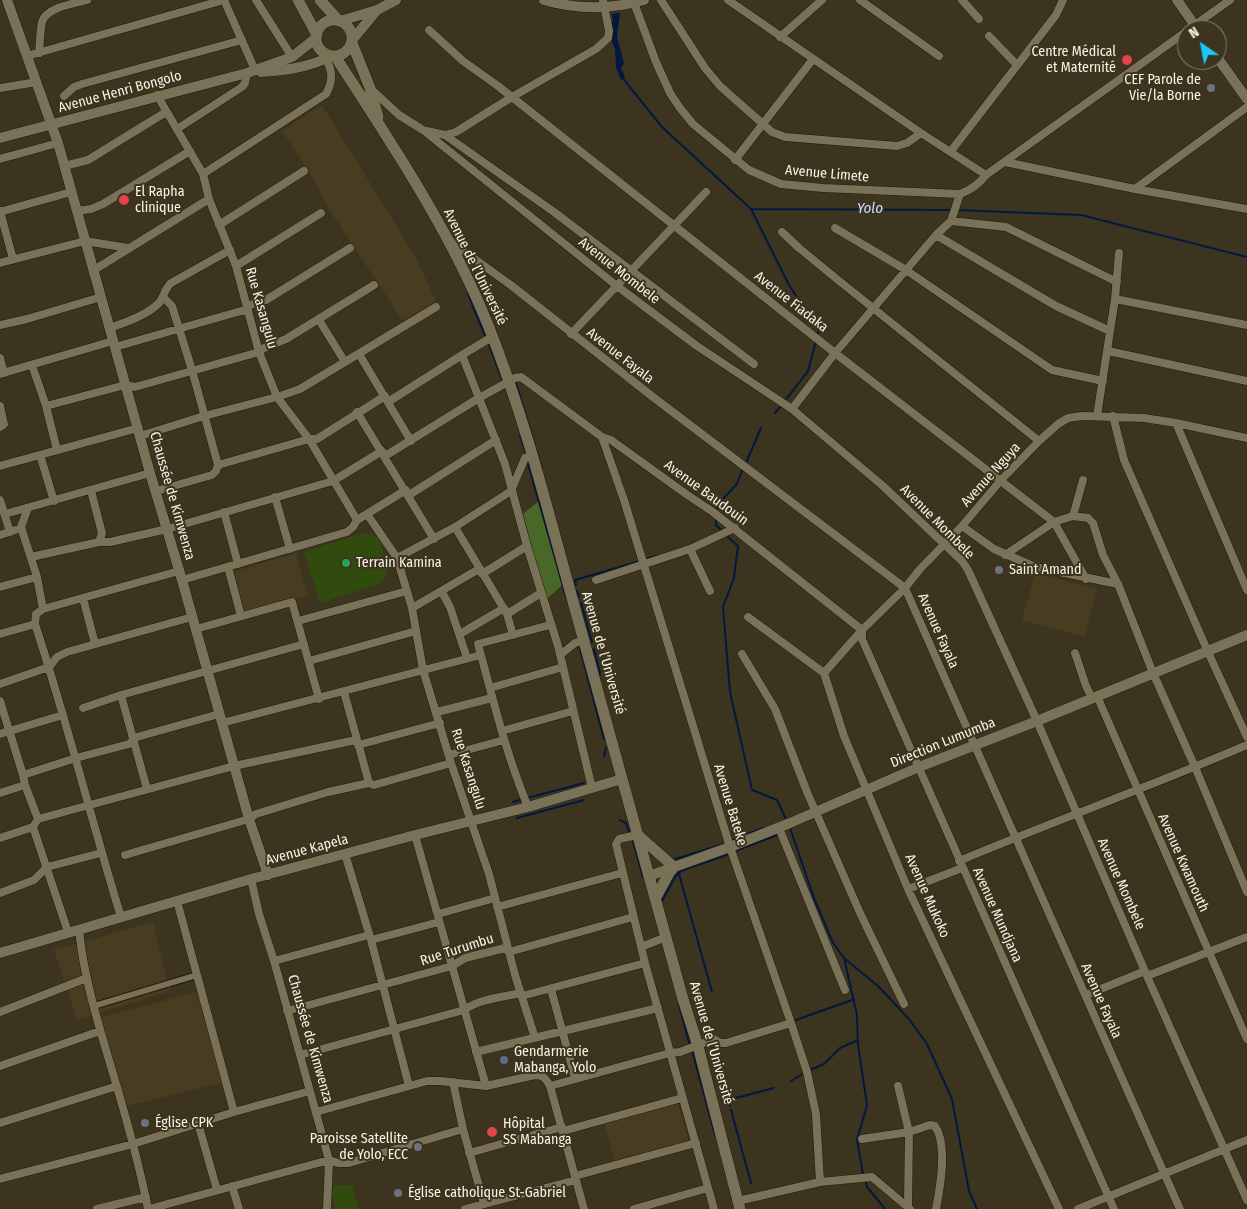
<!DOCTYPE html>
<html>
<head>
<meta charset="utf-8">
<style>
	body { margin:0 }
	#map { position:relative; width:1247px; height:1209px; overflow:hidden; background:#3c341e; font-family:"Fira Sans Condensed",sans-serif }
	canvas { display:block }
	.north { position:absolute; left:1177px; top:20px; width:50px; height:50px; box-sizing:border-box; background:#3c341e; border:1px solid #87806e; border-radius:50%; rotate:327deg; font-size:14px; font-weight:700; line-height:20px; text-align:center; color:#f8f3e6 }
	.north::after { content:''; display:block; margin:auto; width:18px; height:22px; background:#17cafb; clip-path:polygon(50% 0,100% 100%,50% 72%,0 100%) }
</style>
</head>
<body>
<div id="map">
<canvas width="1247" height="1209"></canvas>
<div class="north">N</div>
</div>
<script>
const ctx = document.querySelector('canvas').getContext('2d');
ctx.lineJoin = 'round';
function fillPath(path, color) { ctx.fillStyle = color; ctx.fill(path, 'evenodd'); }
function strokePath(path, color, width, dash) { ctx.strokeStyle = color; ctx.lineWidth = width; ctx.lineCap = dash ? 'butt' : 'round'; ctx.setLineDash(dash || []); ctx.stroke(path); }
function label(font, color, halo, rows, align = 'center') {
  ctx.font = font + ' "Fira Sans Condensed",sans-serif'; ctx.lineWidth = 4; ctx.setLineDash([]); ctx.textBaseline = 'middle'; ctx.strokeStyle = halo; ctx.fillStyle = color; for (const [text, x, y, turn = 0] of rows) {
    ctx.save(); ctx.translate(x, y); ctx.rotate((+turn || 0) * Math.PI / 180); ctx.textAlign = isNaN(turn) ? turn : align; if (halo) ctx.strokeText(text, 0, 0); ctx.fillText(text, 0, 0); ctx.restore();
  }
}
fillPath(new Path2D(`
	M322,105L415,256L436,301L403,321L328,208L315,181L282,131Z
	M296,553L308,596L244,614L232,572Z
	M1035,573L1097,589L1085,637L1022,620Z
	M153,922L170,991L77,1020L54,950Z
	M201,991L222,1083L123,1107L101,1017Z
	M678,1103L689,1142L615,1162L604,1123Z`), '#473d20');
fillPath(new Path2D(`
	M363,533L380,538L387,574L382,583L320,603L304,552Z
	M352,1185L359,1209H335L331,1186Z`), '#314b0f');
fillPath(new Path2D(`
	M539,501L562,585L546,600L523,514Z`), '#496726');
fillPath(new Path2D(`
	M620,13L617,37L624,63L621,69L625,76L621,80L616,67L615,49L612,41L611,25L613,21L612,14Z`), '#011940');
strokePath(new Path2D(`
	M621,76L662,127L751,209L952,210
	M751,209L789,285L819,331L817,336
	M957,210L1081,215L1247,257
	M468,294L486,338
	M488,342L503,382
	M515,380L542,469
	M784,402L808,371L816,341
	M775,413L781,406
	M520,435L526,454
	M527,460L566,597
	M745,465L761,428
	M717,510V505L737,484L743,469
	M716,518V525L722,531
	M727,536L738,546L734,578L723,607L730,692L752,790L777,800L786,819
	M646,559L655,556
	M576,585L575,580L640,561
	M577,591L579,597
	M581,603L592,642
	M579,645L604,739
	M594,649L600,673L599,677
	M604,756L606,748
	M527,798L584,783
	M513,802L523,799
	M517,818L584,800
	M620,820L626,823L630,833
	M790,828L814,898L833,943L844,958L879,987L909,1019L927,1044L952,1099L969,1191L977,1209
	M632,838L643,877
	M730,841L763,828
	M735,851L780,834
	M672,860L727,843
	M681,871L679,874L712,992
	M662,901L678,872L729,854
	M844,958L857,1015L858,1045L867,1105L857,1140L863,1174
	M679,1005L690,1046
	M793,1021L852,1000
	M713,1044L730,1106
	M692,1050L715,1135
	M810,1070L824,1064L840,1048L858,1040
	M791,1081L804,1073
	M722,1100L740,1097L774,1088
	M731,1110L751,1183
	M865,1179L867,1187L885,1209`), '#011940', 2);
const pedestrian = new Path2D(`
	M94,1006L197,975`);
const minor = new Path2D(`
	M224,0L255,70
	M256,0L292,57
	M633,0L656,62L670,93L680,108L693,124L749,170L781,184L823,188L960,194C971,190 979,184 986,175L1187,31
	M661,0L705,68L720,86L772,132L785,137L897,146L907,143L921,133
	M728,0L921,133L986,175
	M860,0L939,56
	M962,0L979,19
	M1192,27L1230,0
	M429,30L463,61L498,86L835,353L1054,522L1086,579
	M989,36L1016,64
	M780,37L822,0
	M39,53C40,43 40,31 42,22C46,7 74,4 87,0
	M27,56L224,0
	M0,88L37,82
	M373,91L399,115L423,130L617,286L697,346L792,409L883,486L962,561L968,570L1037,721L1147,976L1247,1200
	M157,95L203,174L209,199L236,266L259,352L277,397L309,439L357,520
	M64,96L74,87L82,84L242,40
	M177,129L242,87L245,83L247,73
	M427,131L445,135L456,132L512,97L596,49L608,38L609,31L603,0
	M445,135L554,212L754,364
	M951,151L1056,15L1063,0
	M0,159L58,143
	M735,160L813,59
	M1005,162L1135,189L1247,209
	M64,166L88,160L166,112
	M203,174L326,94C333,81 333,72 326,59
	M1135,189L1247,107
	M0,211L13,259
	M77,211L91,209L103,204L190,151
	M0,212L71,192
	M951,221L1006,227L1117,282
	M219,225L304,171
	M835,228L906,270L1052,370L1103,381
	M782,232L799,248L838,280L1039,441
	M936,235L1056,306L1110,331
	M451,242L512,286L653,397L905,588L1180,1209
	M0,263L85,241L128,248
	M236,266L321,213
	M94,270L209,199
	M1115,299L1247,325
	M247,306L266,300L350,248
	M319,320L345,362
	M0,325L27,319L101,297
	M110,328C126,322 145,316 158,304C164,298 164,289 171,283L230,250
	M571,334L706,192
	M115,347L248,309
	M1108,351L1247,381
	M359,354L411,441
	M462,355L492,337
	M0,358L4,373
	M32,365L46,406L57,450
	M0,374L113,341
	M388,402L462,355L505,464L527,546L558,646L592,788
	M0,406L4,424L0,427
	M46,406L125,385L135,387L259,352L264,348L286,339L374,285
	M792,409L835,353L936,235L951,221L960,194
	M357,412L434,539
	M1097,416L1115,299L1119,253
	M1113,416L1124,460L1208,652L1247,737
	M1176,423L1247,590
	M140,436L204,416L277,397L300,389L436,307
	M602,437L624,500L730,847L791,1023L807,1072L816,1114L820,1182
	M40,455L54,501
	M385,456L479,398L515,378L521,377L602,437L611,440L686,494L713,512L862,630V639L1114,1209
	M218,465L309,439H317L385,396
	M0,466L138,428
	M156,491L212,475L216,471L218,465L192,370L172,306L163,297
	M409,495L496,440
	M275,497L290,549
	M0,500L10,532
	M28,508L21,527L37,577L43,609L36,614L35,624C67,721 91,819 121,917
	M224,512L238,564
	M5,514L150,473
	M367,514L397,558L412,608L423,670L451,763L489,874L515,975L535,1038
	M1073,516L1083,480
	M962,526L994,549L1035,567L1118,584
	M455,527L507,614L513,635
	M0,535L15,530
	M99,542H110L167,529L333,481L382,451
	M690,549L710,591
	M1005,555L1054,522L1073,516L1088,518L1093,523L1103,555L1118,584L1153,673L1195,767L1247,892
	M31,557L99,542L102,533L91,491
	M397,558L455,527L511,491L525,458L533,456
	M228,567L241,616
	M482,574L527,546
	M182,580L347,532L353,527L357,520L406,490
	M596,580L690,549L735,528
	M0,587L37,577
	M442,592L450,607L467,658
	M83,598L95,644
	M412,608L479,569
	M43,609L179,571
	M507,614L541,593
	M748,617L824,673L844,736L908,889L1059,1209
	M298,621L407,591
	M196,629L292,602L319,699
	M0,634L35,624
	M460,634L504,608
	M1075,653L1086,686L1092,698
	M742,654L775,709L807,792L860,913L904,1004
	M560,655L575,643L585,640
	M309,661L416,631
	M824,673L862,630L905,588L920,569L962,526L1001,480L1039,441L1058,424L1068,418L1082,416L1144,418L1176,423L1247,438
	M0,684L49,667L57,657L67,652L192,617
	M490,688L563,667
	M344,692L369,783
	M121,695L147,789
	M1097,696L1247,1039
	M0,701L23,775L25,785L38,819L33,827L68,932
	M83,708L121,695L304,644
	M437,712L492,698
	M222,723L481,655
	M502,731L573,711
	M0,734L63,715
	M358,745L440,723
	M449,755L504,740
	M23,775L76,758L129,744L137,737L219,714
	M0,793L25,785
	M528,807C506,754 493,699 478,644L550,625
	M38,819L234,766L356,740
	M779,828L845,990
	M415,835L486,1086
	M637,835L619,839L616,844L645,963L714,1209
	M0,838L33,827
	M345,854L371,940L409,1086
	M125,855L249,819L256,814L328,792L369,783L374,785L451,763
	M959,861C1054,821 1152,786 1247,745
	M251,879L259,914L274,961L329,1160L327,1209
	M908,889L962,868
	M0,893L34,880L47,867L101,853
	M177,901L234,1112
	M497,907L622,873
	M438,914L495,898
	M79,929C84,983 102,1035 117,1087C129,1128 140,1168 148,1209
	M371,940L439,922
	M641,947L666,937
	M274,961L369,935
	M1147,976L1247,937
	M551,989L575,1078
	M1086,995L1145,971
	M522,996L645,963
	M287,1011L452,966L465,958L505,948L509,952L633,917
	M0,1012L87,978
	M476,1052L658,1008
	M300,1055L464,1010C479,999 503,997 521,993
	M0,1066L100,1031
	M453,1082L463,1129L484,1204
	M550,1086L670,1053L680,1052L714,1039L720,1043H726L791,1023
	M898,1086L909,1132L908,1207
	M316,1112L427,1081H440L486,1086L535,1075C544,1075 546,1079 550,1086L584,1209
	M0,1123L117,1086
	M198,1123L217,1190
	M563,1131L682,1098
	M862,1139L909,1132L930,1125L935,1126C948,1145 940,1188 936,1209
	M469,1153L562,1127
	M575,1176L696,1143
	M0,1179L133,1144L234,1112L310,1091
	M232,1186L239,1209
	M738,1201L820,1182L872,1177L910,1209
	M97,1209L146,1197
	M149,1209L329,1160L338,1163H349L463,1129
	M465,1209L576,1180
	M634,1209L708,1188
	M1078,1209L1247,1140`);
const tertiary = new Path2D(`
	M7,0L58,143L150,473L182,580L249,819L268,875
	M544,0C578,10 610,10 644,0
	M1177,0L1198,30
	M340,21L377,10L396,0
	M353,39L377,10
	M1217,57L1247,99
	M261,72C286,71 309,67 332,56
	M0,138L247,73L292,57L316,38
	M649,876L730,847L790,823L919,767L1037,721L1247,635
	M0,953L251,879L415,835L528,807L622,779`);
const secondary = new Path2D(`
	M298,0L317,35
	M320,0L339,21
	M316 38a18 18 0 1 1 36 0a18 18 0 1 1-36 0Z
	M352,43L370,88L378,117
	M335,56C391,143 450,230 488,325C522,410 545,499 569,587C607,724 645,862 683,999L698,1046L740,1209
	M639,836L674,867L669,873L655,899`);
strokePath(pedestrian, '#231b06', 8);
strokePath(minor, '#231b06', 9);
strokePath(tertiary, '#231b06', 11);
strokePath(secondary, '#231b06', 12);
strokePath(pedestrian, '#7a7159', 6);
strokePath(minor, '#7a7159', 8);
strokePath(tertiary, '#7a7159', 10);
strokePath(secondary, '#7a7159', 11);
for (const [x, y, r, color] of [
	[1127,60,6,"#e0444e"],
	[1211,88,5,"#6b7280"],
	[124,200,6,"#e0444e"],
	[346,563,5,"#2e9e5b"],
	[999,570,5,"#6b7280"],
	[504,1060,5,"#5c6f8a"],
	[145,1123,5,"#6b7280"],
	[492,1132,6,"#e0444e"],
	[418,1147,5,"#6b7280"],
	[398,1193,5,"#6b7280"]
]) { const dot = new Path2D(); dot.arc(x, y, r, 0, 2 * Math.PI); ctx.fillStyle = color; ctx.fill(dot); strokePath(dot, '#3c341e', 2); }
label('14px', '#f8f3e6', '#3c341e', [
	["Centre Médical",1116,52,"right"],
	["et Maternité",1116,68,"right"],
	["CEF Parole de",1201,80,"right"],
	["Vie/la Borne",1201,96,"right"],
	["El Rapha",135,192],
	["clinique",135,208],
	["Terrain Kamina",356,563],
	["Saint Amand",1009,570],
	["Gendarmerie",514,1052],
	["Mabanga, Yolo",514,1068],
	["Église CPK",155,1123],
	["Hôpital",503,1124],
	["SS Mabanga",503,1140],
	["Paroisse Satellite",408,1139,"right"],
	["de Yolo, ECC",408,1155,"right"],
	["Église catholique St-Gabriel",408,1193]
], 'left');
label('14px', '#f8f3e6', '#3c341e', [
	["Avenue Henri Bongolo",120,92,-15],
	["Avenue Limete",827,174,5],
	["Avenue de l’Université",475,267,64],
	["Avenue Mombele",619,271,38],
	["Avenue Fiadaka",791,302,38],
	["Rue Kasangulu",261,308,74],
	["Avenue Fayala",620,356,38],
	["Avenue Nguya",991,475,-48],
	["Avenue Baudouin",706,493,36],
	["Chaussée de Kimwenza",172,496,74],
	["Avenue Mombele",937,522,45],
	["Avenue Fayala",938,631,66],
	["Avenue de l’Université",603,653,74],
	["Direction Lumumba",943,743,-22],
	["Rue Kasangulu",468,769,72],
	["Avenue Bateke",730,805,73],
	["Avenue Kapela",307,850,-15],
	["Avenue Kwamouth",1183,863,66],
	["Avenue Mombele",1121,884,66],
	["Avenue Mukoko",927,896,66],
	["Avenue Mundjana",997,915,66],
	["Rue Turumbu",457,950,-18],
	["Avenue Fayala",1101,1001,66],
	["Chaussée de Kimwenza",310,1039,74],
	["Avenue de l’Université",711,1043,74]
]);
label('italic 15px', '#c7deff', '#3c341e', [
	["Yolo",870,209]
]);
</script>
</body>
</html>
